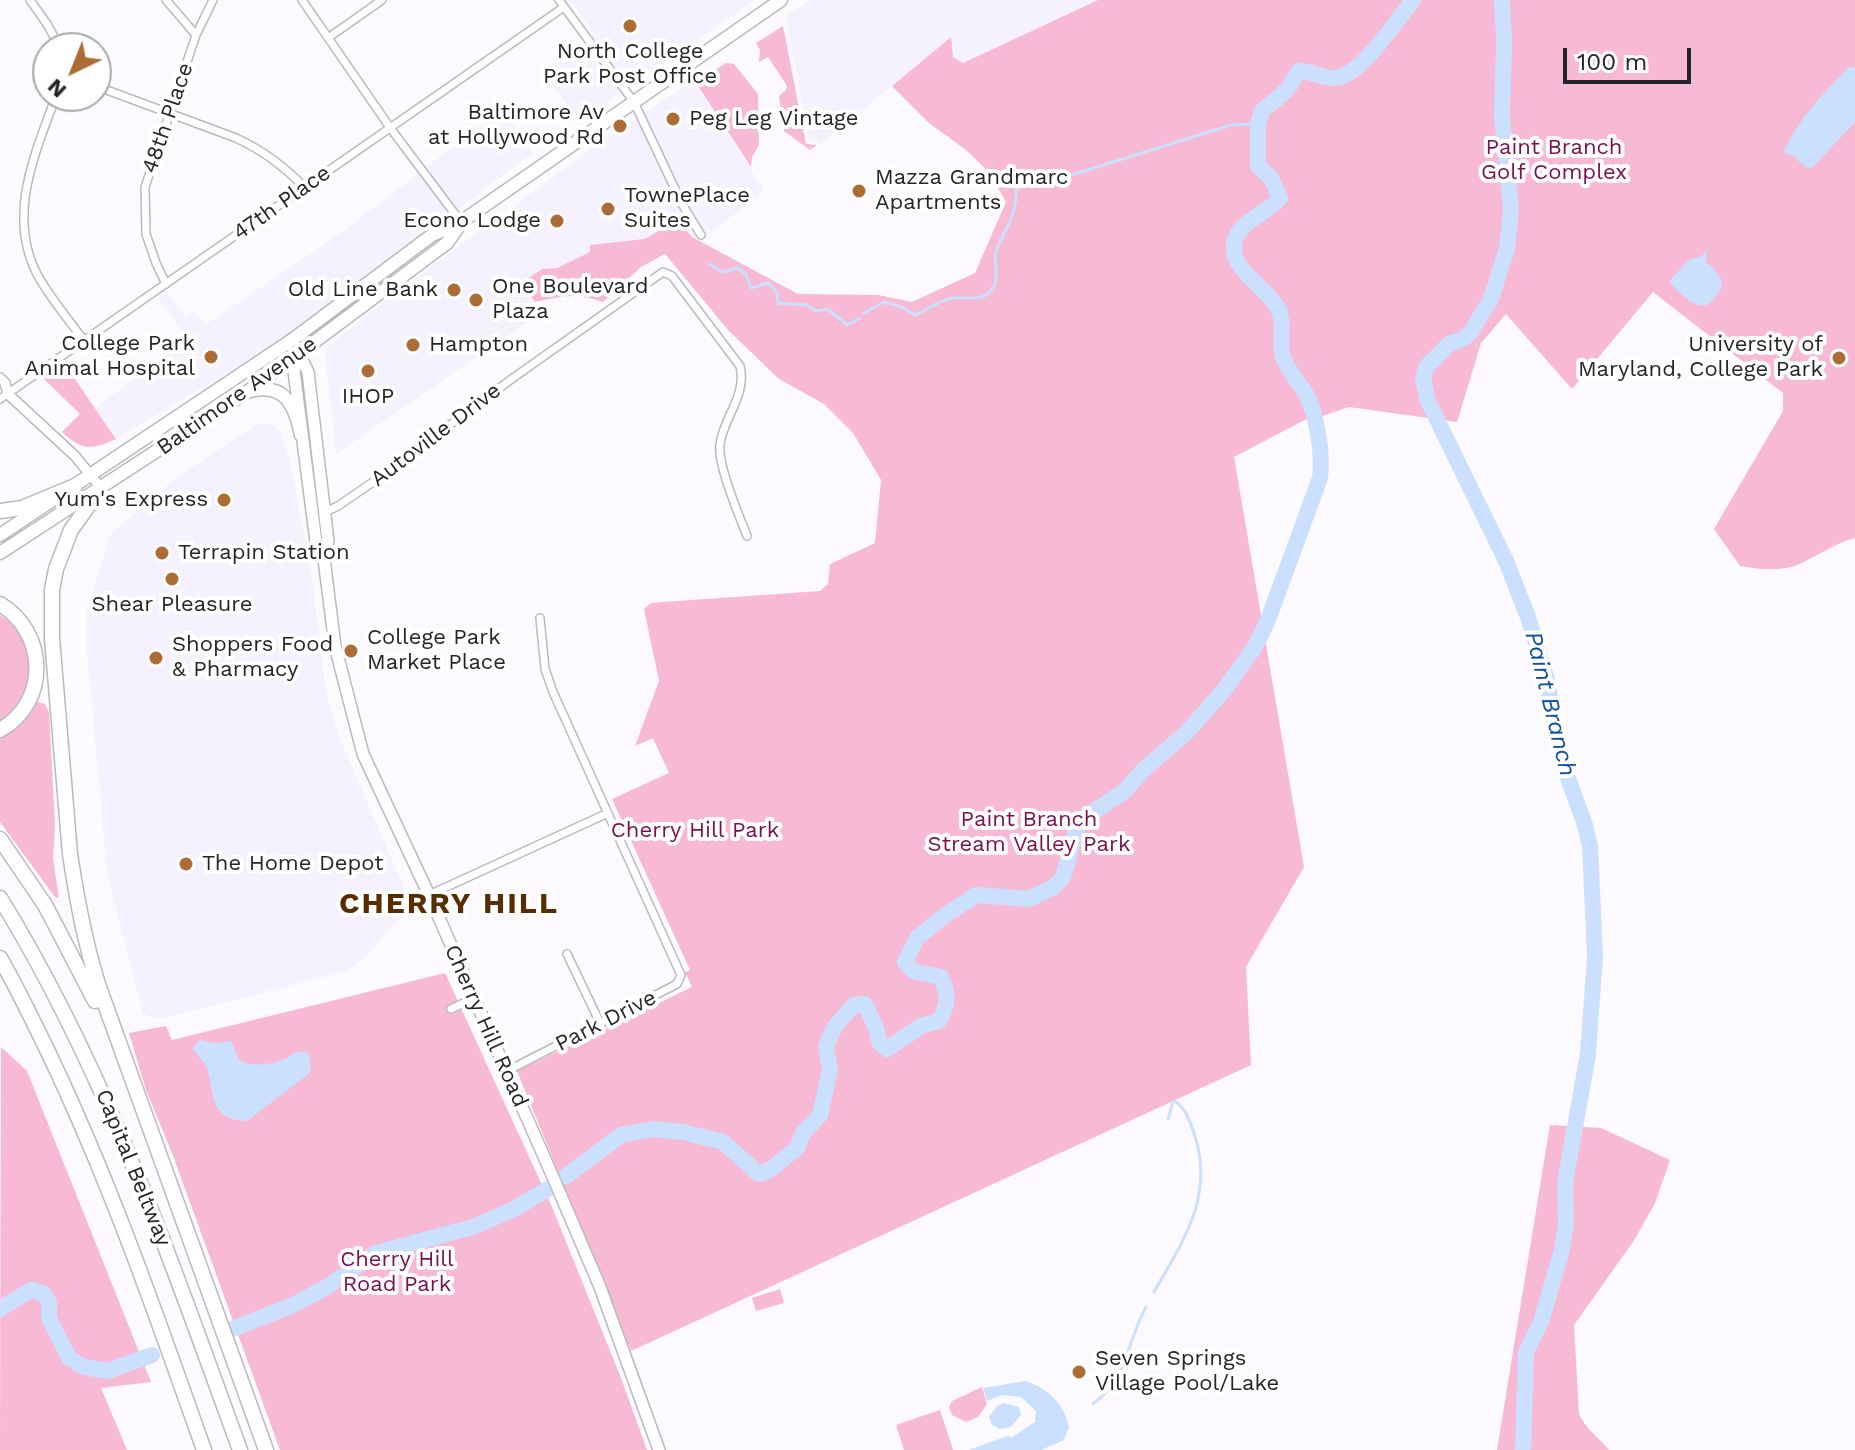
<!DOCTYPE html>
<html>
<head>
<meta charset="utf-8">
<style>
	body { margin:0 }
	#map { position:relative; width:1855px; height:1450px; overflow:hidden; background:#fcfafe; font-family:"Work Sans",sans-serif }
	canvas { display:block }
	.north { position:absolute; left:32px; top:32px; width:80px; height:80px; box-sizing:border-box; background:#fff; border:2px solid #a8a7a9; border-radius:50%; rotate:223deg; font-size:22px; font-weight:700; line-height:32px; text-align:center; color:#252427 }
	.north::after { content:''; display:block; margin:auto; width:28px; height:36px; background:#ac6d34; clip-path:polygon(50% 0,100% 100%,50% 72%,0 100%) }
	.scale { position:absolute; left:1563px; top:48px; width:128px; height:36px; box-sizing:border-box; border:4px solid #252427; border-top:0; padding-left:10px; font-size:24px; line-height:28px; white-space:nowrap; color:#252427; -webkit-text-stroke:6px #fff; paint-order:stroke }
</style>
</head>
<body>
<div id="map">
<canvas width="1855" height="1450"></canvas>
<div class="north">N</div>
<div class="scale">100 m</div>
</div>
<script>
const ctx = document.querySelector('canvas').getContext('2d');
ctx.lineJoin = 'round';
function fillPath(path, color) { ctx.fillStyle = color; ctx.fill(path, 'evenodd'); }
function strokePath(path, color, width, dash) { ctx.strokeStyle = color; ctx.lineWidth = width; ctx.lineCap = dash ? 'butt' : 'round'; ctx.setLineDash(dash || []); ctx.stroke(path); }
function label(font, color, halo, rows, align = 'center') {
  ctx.font = font + ' "Work Sans",sans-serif'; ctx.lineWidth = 8; ctx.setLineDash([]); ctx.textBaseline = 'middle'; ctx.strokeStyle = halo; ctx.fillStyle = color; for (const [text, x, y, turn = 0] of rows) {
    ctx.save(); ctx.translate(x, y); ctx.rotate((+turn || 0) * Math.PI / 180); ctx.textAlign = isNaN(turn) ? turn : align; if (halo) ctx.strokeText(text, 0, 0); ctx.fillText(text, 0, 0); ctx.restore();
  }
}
fillPath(new Path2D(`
	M571,0H755L579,121L543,71L594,34Z
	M810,0H1098L963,63L953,57L950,38L820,144L816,141L809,142L786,16Z
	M693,81L764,190L700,242L691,237L678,221L644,239L591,245L590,252L557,268L541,269L521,283L542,312L336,454L325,353L330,345L393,295L595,146Z
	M502,109L533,153L274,345L116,439L96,407L188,340L158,298L166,292L185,316L194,311L205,325L344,231Z
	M270,423L280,431L289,457L311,570L326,691L338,735L415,913L399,918L368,955L347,971L159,1019L149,1017L142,1011L107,873L87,650V609L110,536L116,529L177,477L256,425Z`), '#f6f1fe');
fillPath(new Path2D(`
	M1098,0H1855V538C1834,543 1817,557 1797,565C1780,572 1757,569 1740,566L1714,529L1783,411V393L1653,292L1572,389L1506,314L1481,343L1457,422L1349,407L1322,416L1320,412L1234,457L1304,867L1246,967L1251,1065L631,1351L517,1071L692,987L685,972L690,970L612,799L669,773L653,738L635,746L659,681L644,609L651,603L663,602L820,591L828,584L830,564L875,543L881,480L853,433L824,404L779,379L729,331L665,254L641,267L603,302C576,293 562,296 535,302L521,283L542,269L557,268L590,252V245L644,239L678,221L692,237L798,294L878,295L912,302L975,273L1006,202L989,172L966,150L929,123L892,86L951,37L953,57L963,63Z
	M783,26L806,144L817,145L810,150L784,131L779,96L786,90L787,86L768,57L759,62L760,50L756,43Z
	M726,63L734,64L758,94L759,145L752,157L751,167L696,83Z
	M64,363L116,439C92,450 82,451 62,432L80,414L43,378Z
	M0,615C42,640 37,695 0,721Z
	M38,702L45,704L49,712L55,825L53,859L59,898L55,897L0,822V739C21,729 23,712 38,702Z
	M445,973L552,1207L621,1378L647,1450H280L172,1153L146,1090L129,1033L166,1026L172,1040Z
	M1,1047L27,1071L151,1382L101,1388L127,1450H0Z
	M1550,1125L1601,1128L1670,1160L1655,1203L1635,1239L1574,1325L1579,1414C1586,1429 1598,1437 1609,1450H1497Z
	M780,1289L784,1303L756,1311L752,1298Z
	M982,1387L987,1404L978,1417L966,1422L952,1415L949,1407L952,1401Z
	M940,1410L953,1450H904L896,1425Z`), '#f7b9d4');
fillPath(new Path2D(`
	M1855,67V122L1812,168L1805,167L1794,156L1783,152C1799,119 1823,93 1848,68Z
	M1707,249L1706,262C1718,272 1730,283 1715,297C1714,299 1708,305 1706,305C1693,308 1677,290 1669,282L1688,260L1702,256Z
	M200,1040L216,1043L231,1041C234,1046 235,1055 239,1059C250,1070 286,1063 295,1052H308L311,1066L309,1074L247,1121C206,1120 216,1088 205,1064C202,1059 196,1053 192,1049Z
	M1025,1381C1047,1387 1065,1405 1069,1427L1064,1440L1041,1450H968L1008,1436L1011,1438L1035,1422L1036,1411L1021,1397L1002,1395L987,1401L983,1388Z
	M1004,1403L1019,1407L1021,1415L1011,1427L1000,1429L992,1425L989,1417L997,1406Z`), '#cbe0fe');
strokePath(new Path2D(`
	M709,264L722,272L738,268L746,275L751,288L768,283L777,292L778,303L806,305L816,311L828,309L847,325L860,318
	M864,313L884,302L899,306L915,315C927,310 936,302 949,299C965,294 983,306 994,286C1000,275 992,260 997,249C1005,229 1018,212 1016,190L1033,178L1058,182L1062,178L1231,125L1258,124
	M1154,1292C1184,1240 1215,1195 1194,1133C1189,1120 1187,1110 1175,1101L1173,1102L1168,1119
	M1093,1404C1127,1380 1127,1341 1146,1307`), '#cbe0fe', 3);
strokePath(new Path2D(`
	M1502,0L1504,41L1502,116L1511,210L1507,248L1491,299L1471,332L1463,339L1449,344L1426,367L1423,379L1428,401L1506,561L1528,617L1547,680L1561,759L1585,825L1590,846L1595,957L1588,1054L1565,1183L1566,1225L1562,1250L1541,1322L1526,1352L1523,1450
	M566,1176L621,1135L652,1129L683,1132L723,1142L759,1174L771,1169L798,1147L802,1134L820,1115L830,1070L826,1046L835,1026L854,1005L865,1004L876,1028L879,1042L887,1049L921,1026L939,1021C948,1006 949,994 941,977L913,971L905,962L917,938L944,916L976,895L1029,899L1054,887L1063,877L1079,821L1125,791L1142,771L1187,732L1224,690L1256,645L1268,620L1320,478C1323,455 1317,414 1306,394C1299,382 1287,370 1283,357C1278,340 1286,324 1278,308C1267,288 1230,270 1234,244C1237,221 1268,214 1280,198L1271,178L1258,166V124L1262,111L1287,90L1299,71C1311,71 1324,79 1335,78C1361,76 1396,21 1413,0
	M0,1309L31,1290L43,1293L49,1302V1318L69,1358L84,1367L108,1371L152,1355
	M232,1329L293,1305L325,1288L376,1253L473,1227L512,1210L548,1189`), '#cbe0fe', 16);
const minor = new Path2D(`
	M30,0L47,24L60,48
	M166,0L196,35
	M302,0L391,129L461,222
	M559,0L634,102L682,204L701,235
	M328,38L382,0
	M96,86L236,138C262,150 284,166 304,187
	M56,96C35,154 6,216 38,276C51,299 69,320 85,342
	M166,284L156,263L146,234L145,187L196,35L213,0
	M0,399L564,7
	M325,512L338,506L373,482L513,378L663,272L672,276L740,366C747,396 724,416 720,444C717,464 739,515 747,536
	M429,895L608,813
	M567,954L601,1025
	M451,1009L474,998
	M505,1072L677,984L681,975L553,692L545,669L540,618`);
const tertiary = new Path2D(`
	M0,378L5,383L8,394L75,456L101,488`);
const secondary = new Path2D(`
	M298,351L308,372L328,541L323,551
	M299,354L294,371L316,542L323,551L335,646L363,754L429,895L556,1184L600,1287L659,1450`);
const primary = new Path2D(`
	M250,391C285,382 295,406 301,435
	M69,489L292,340L432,235L461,222L781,0
	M0,535L54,499
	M0,553L247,392L447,243L461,223`);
const motorway = new Path2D(`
	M101,488L71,530L56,569L52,590V638L70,854C77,900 85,945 100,990L266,1450
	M0,511L22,508L75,486
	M0,604C47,632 50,702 0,730
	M0,839L45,905L95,1001
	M0,898C106,1070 171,1261 240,1450
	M0,958C18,989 34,1023 50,1056C111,1184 157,1317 204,1450`);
strokePath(minor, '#bbb8c0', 10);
strokePath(tertiary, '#bbb8c0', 12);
strokePath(secondary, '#bbb8c0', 14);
strokePath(primary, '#bbb8c0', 15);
strokePath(motorway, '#bbb8c0', 17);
strokePath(minor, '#fff', 7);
strokePath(tertiary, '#fff', 9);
strokePath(secondary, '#fff', 11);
strokePath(primary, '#fff', 12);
strokePath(motorway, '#fff', 14);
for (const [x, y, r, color] of [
	[630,26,8,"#ac6d34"],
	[673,119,8,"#ac6d34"],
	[620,126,8,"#ac6d34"],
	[859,191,8,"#ac6d34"],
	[608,209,8,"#ac6d34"],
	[557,221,8,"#ac6d34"],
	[454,290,8,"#ac6d34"],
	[476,300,8,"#ac6d34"],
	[413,345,8,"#ac6d34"],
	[211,357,8,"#ac6d34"],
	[1839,358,8,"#ac6d34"],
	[368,371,8,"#ac6d34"],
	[224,500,8,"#ac6d34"],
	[162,553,8,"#ac6d34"],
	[172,579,8,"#ac6d34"],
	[351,651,8,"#ac6d34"],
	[156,658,8,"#ac6d34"],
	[186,864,8,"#ac6d34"],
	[1079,1372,8,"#ac6d34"]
]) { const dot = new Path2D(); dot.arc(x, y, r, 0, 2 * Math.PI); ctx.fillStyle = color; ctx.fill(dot); strokePath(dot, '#fff', 3); }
label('22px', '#252427', '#fff', [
	["North College",630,52,"center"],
	["Park Post Office",630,77,"center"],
	["Baltimore Av",604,113,"right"],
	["at Hollywood Rd",604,138,"right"],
	["Peg Leg Vintage",689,119],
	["Mazza Grandmarc",875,178],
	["Apartments",875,203],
	["TownePlace",624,196],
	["Suites",624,221],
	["Econo Lodge",541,221,"right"],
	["One Boulevard",492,287],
	["Plaza",492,312],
	["Old Line Bank",438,290,"right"],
	["College Park",195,344,"right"],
	["Animal Hospital",195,369,"right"],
	["Hampton",429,345],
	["University of",1823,345,"right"],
	["Maryland, College Park",1823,370,"right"],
	["IHOP",368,397,"center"],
	["Yum's Express",208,500,"right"],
	["Terrapin Station",178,553],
	["Shear Pleasure",172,605,"center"],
	["College Park",367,638],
	["Market Place",367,663],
	["Shoppers Food",172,645],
	["& Pharmacy",172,670],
	["The Home Depot",202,864],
	["Seven Springs",1095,1359],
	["Village Pool/Lake",1095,1384]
], 'left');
label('22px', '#252427', '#fff', [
	["48th Place",168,118,-71],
	["47th Place",282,203,-35],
	["Baltimore Avenue",237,396,-35],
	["Autoville Drive",436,435,-37],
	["Park Drive",606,1021,-27],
	["Cherry Hill Road",486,1026,66],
	["Capital Beltway",133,1168,68]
]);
label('22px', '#79104e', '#fff', [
	["Paint Branch",1554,148],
	["Golf Complex",1554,173],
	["Paint Branch",1029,820],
	["Stream Valley Park",1029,845],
	["Cherry Hill Park",695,831],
	["Cherry Hill",397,1260],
	["Road Park",397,1285]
]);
label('italic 24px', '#1350a3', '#fff', [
	["Paint Branch",1550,704,76]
]);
ctx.letterSpacing = '2px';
label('bold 30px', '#572e01', '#fff', [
	["CHERRY HILL",449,904]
]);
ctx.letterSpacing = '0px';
</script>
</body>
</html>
